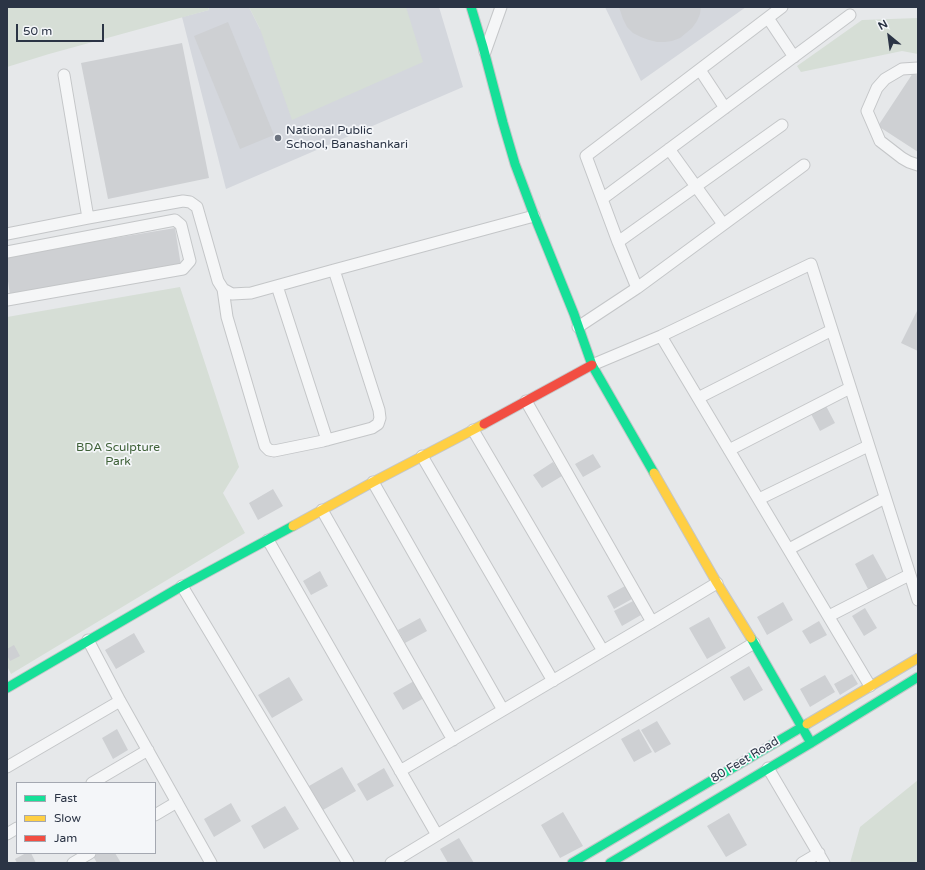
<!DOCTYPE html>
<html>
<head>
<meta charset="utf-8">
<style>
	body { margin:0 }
	#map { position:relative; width:925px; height:870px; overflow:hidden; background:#e6e8ea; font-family:"Varela Round",sans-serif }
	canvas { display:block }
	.frame { position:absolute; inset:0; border:8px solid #2b3445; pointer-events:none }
	.legend { position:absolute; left:16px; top:782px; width:140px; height:72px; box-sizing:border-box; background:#f4f6f9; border:1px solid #a4a8b1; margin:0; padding:5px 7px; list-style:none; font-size:12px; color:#2b3445 }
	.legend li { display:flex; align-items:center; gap:8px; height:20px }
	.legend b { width:20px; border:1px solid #a4a8b1 }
	.north { position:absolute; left:869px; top:16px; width:40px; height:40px; -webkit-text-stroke:3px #f4f6f9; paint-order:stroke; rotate:331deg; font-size:11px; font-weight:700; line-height:16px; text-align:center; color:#2b3445 }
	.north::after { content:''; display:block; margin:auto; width:14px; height:18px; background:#2b3445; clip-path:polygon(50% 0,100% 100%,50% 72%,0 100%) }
	.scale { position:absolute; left:16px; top:24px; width:88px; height:18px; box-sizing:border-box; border:2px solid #2b3445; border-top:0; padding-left:5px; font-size:12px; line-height:14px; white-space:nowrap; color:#2b3445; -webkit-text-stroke:3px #f4f6f9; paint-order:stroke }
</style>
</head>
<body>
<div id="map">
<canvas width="925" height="870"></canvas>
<div class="frame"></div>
<ul class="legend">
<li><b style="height:5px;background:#16e098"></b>Fast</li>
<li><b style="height:5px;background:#ffcf43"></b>Slow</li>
<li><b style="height:5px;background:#f24e42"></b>Jam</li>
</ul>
<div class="north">N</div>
<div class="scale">50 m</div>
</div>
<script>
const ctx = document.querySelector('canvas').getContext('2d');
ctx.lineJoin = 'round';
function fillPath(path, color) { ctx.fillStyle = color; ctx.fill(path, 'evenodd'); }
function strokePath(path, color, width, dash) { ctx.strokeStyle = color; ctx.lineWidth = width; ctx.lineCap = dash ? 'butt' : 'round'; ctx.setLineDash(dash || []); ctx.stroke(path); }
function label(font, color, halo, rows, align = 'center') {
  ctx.font = font + ' "Varela Round",sans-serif'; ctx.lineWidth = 3.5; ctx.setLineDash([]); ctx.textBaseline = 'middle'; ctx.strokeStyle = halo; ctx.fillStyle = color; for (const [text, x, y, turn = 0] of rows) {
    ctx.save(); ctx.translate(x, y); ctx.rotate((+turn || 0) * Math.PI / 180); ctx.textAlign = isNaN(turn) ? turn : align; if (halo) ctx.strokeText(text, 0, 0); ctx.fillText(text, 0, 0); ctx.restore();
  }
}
fillPath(new Path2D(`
	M208,7H249L260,29L348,7H439L463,87L226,189L182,17L209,10Z
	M605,7H746L641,81Z`), '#d4d7dd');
fillPath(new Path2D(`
	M7,7H208L209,10L49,54L7,67Z
	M249,7H406L423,62L292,120L260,29Z
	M918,18V54L902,51L801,72L797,66L862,20Z
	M180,287L239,467L223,493L245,533L11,674L7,666V317Z
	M918,780V863H850L860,827Z`), '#d6ded6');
fillPath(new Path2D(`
	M619,7H701L700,14L697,21L692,28L680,38L672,41L665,42H657L649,40L641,37L633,33L627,27L623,19Z
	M228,22L274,135L240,149L194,36Z
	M182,43L209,178L108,199L81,63Z
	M913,73L918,76V152L878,126Z
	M175,228L181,266L10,295L7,274V256Z
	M918,309V351L901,343Z
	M825,404L835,423L820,431L810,412Z
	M593,454L601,467L583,477L575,464Z
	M553,462L562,476L542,488L533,475Z
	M273,489L283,506L258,520L249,503Z
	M873,554L888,581L869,591L855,564Z
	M320,571L328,586L311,595L303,581Z
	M625,586L632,599L614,609L607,596Z
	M633,601L641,615L622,626L614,611Z
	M783,602L793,620L767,635L757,617Z
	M865,608L877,628L864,636L852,616Z
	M709,617L726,648L707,659L689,628Z
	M420,618L427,631L405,643L398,630Z
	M819,621L827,635L810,644L802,631Z
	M134,633L145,652L116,669L105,650Z
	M14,645L20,656L10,661L7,655V649Z
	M749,666L763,690L744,701L730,677Z
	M852,674L858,684L840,695L834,684Z
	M825,675L835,692L810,707L800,689Z
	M289,677L303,700L272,718L258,695Z
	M414,681L424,698L403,710L393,693Z
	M657,721L671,744L655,753L641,730Z
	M117,729L128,750L113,759L102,738Z
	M639,729L652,752L634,762L621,739Z
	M342,767L356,791L323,810L309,786Z
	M384,768L394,786L367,801L357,784Z
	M231,803L241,821L214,837L204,819Z
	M285,806L299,829L264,849L251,826Z
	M563,812L583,846L560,858L541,825Z
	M729,813L747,845L726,857L707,826Z
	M459,838L474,863H448L440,849Z
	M26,853H31L36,863H17L15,859Z
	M99,853H115L121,863H97L93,856Z`), '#ced0d3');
const street = new Path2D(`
	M768,18L794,57
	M485,52L501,7
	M918,68L902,69L885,79L877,88L867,111L880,141L902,158L909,162L918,165
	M700,70L725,108
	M64,75L88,218
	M669,149L723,224
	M602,199L850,15
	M7,234L88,218L183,201L190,202L197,207L218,281L223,289L232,294L251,293L334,270L534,216
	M618,242L782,125
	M7,252L175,220L181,225L190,261L183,269L7,300
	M277,286L327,440
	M637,288L618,242L586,156L782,7
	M223,289L227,317L265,446L269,450L274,451L323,441L372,428L378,424L380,418L379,410L334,270
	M578,327L637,288L804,165
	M661,336L870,686
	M592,365L661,336L811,264L918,600
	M698,398L832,330
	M526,401L652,622
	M473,430L603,651
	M729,450L850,388
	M422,456L553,681
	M373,482L503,710
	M759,499L868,446
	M322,510L453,740
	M268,540L437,835
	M789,549L885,498
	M182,586L348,863
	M829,616L909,575
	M88,640L120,701L211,863
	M7,767L120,701
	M768,768L824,863
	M400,771L652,622L717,583
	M92,783L148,750
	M155,815L177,802
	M7,834L17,828
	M73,863L90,853
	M391,863L754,643
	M802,863L819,853`);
const fast = new Path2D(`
	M471,7L483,47L503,123L515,164L534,215L574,314L592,365L654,473
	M751,638L811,743
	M7,688L182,586L293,526
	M572,863L807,724
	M610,863L811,743L918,677`);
const slow = new Path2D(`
	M654,473L717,583L751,638
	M293,526L373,482L484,424
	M807,724L918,658`);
const jam = new Path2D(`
	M484,424L592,365`);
strokePath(street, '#c4c6c8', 13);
strokePath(fast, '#c4c6c8', 11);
strokePath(slow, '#c4c6c8', 11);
strokePath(jam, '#c4c6c8', 11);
strokePath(street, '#f5f6f7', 11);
strokePath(fast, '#16e098', 9);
strokePath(slow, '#ffcf43', 9);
strokePath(jam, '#f24e42', 9);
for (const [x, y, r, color] of [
	[278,138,4,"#6c737f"]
]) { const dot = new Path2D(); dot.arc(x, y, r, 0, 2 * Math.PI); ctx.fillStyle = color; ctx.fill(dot); strokePath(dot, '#f4f6f9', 1.5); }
label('12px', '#2b3445', '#f4f6f9', [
	["National Public",286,131],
	["School, Banashankari",286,145]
], 'left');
label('12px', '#3f6138', '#f4f6f9', [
	["BDA Sculpture",118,448],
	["Park",118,462]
]);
label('12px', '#2b3445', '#f4f6f9', [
	["80 Feet Road",745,760,-31]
]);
</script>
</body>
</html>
